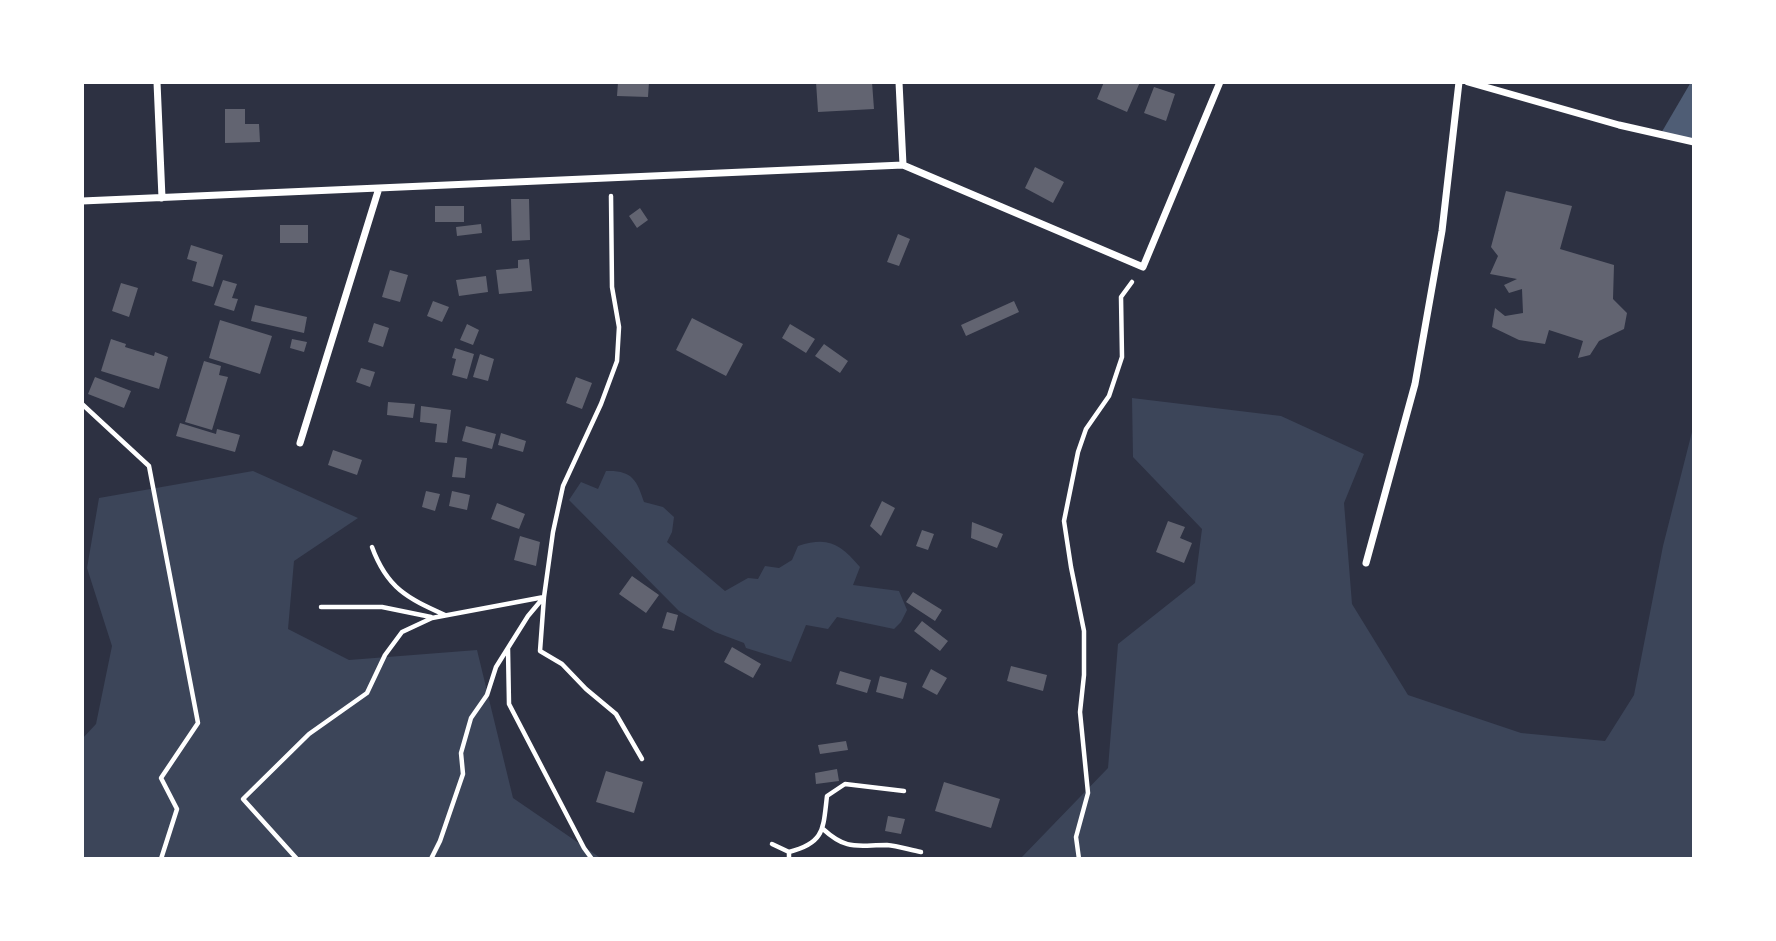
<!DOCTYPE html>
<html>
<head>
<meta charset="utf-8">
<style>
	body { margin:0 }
	#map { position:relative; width:1776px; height:941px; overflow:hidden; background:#2d3142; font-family:"Source Sans 3",sans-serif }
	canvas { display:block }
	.frame { position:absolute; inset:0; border:84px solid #fff; pointer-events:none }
</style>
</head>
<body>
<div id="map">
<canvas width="1776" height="941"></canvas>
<div class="frame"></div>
</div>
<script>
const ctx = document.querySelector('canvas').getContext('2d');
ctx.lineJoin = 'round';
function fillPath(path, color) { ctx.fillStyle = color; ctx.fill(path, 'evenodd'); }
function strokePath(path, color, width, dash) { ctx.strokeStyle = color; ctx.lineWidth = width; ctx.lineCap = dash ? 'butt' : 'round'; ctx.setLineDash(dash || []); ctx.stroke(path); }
fillPath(new Path2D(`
	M1132,398L1281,416L1364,454L1344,503L1352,604L1408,695L1521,733L1605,741L1634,695L1663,546L1694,424V859H1020L1108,768L1118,644L1195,583L1202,529L1133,457Z
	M253,471L358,518L294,561L288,629L349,660L477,650L513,798L602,859H82V739L96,724L112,646L87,568L99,498Z
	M606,471C632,470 637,480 644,502L663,507L674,517L672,532L667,542L725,591L748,578L758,579L765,566L779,568L792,560L798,546C829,536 840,544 860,567L853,585L899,591L907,610L901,622L894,629L837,617L828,629L806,625L791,662L746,648L744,643L715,632L679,611L569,500L581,482L598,489Z`), '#3c4559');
fillPath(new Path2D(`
	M1691,82H1694V142L1660,135Z`), '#4f5d75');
fillPath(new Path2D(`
	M618,82H649L648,97L617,96Z
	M816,82H872L874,109L818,112Z
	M1104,82H1140L1127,112L1097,99Z
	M1154,87L1175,94L1166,121L1144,113Z
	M225,109H245V124H259L260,142L225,143Z
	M1035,167L1064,182L1053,203L1025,188Z
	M1506,191L1572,206L1560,249L1614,265L1613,299L1627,313L1624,329L1599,341L1590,355L1578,358L1583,341L1549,330L1545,344L1519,340L1492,327L1495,308L1505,316L1523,313L1522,289L1509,293L1504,285L1517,279L1490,274L1498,256L1491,247Z
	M511,199H529L530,240L512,241Z
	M435,206H464V222H435Z
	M640,208L648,220L637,228L629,216Z
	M481,224L482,233L457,236L456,227Z
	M280,225H308V243H280Z
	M898,234L910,239L899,266L887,262Z
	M191,245L223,255L213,287L192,281L197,262L187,259Z
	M529,259L532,291L499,294L496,270L518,268V260Z
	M390,270L408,275L400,302L382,297Z
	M486,276L488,292L459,296L456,280Z
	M223,280L237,284L232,298L238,299L234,311L214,305Z
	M121,283L138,288L129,317L112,311Z
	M433,301L449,307L442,322L427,316Z
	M1014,301L1019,312L966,336L961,325Z
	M255,305L307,317L304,333L251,321Z
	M692,318L743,344L726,376L676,350Z
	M220,320L272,336L260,374L209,358Z
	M374,323L389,328L383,347L368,342Z
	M467,324L479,330L473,345L460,340Z
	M790,324L815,339L806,353L782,338Z
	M111,339L126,344L125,347L154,356L155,352L168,357L159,389L101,371Z
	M292,339L307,342L304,352L290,348Z
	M824,344L848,361L840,373L815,356Z
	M455,348L474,354L467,379L452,375L456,359L452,358Z
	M480,354L494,359L488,381L473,377Z
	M204,361L221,366L219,375L228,377L212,430L185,422Z
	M361,368L375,372L370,387L356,382Z
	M95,377L131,391L124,408L88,394Z
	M576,377L592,383L582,409L566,403Z
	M388,402L415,404L413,418L387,415Z
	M421,406L451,410L447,443L435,442L437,424L420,422Z
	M180,423L216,434L217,429L240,435L235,452L176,436Z
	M466,426L496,434L492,449L462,441Z
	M501,433L526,441L523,452L498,445Z
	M333,450L362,460L357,475L328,465Z
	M455,457L467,458L465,478L452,477Z
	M426,491L440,494L435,511L422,507Z
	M452,491L470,495L467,510L449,506Z
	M882,501L895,508L881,536L870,526Z
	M497,503L525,514L519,529L491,519Z
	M1168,521L1185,527L1180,538L1192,543L1184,563L1156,552Z
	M972,522L1003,534L997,548L971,538Z
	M922,530L934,534L928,550L916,546Z
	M520,536L540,542L536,566L514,560Z
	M632,576L659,595L646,613L619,594Z
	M913,592L942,610L935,621L906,602Z
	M667,612L678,615L674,631L662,628Z
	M922,621L948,641L940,651L914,631Z
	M732,647L761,664L753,678L724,662Z
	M1011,666L1047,675L1043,691L1007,681Z
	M931,669L947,678L937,695L922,687Z
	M840,671L871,680L867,693L836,684Z
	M880,676L907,683L903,699L876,692Z
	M846,741L848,750L820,754L818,745Z
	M837,769L839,781L816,784L815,773Z
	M606,771L643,782L634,813L596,802Z
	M944,782L1000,799L991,828L935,811Z
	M888,816L905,819L901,834L885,831Z`), '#626471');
strokePath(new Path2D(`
	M82,404L149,466L198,723L161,778L177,809L161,859
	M372,547C387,588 407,598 445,615
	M321,607H382L431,617
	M508,649L509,704L584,848L592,859
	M823,829C847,851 857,845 887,845C898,846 910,850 921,852
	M772,844L789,852V859
	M789,852C825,843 823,829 827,796L845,784L904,791
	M297,859L243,799L309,734L367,693L385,655L402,632L432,618L544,597L540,651L562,664L586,689L616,714L642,759
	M431,859L440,841L463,774L461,753L471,718L487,695L496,667L528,616L544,597L553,532L563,486L601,404L617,361L619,327L612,287L611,196
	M1079,859L1076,837L1088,793L1080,712L1084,675V631L1071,567L1064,521L1078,452L1086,429L1109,396L1122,357L1121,297L1132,282`), '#fff', 4.5);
strokePath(new Path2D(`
	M157,82L162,198
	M899,82L903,165
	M1468,82L1619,125L1694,142
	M82,201L903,165L1143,267L1220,82
	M300,443L379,188
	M1366,563L1415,384L1442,231L1459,82`), '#fff', 7);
</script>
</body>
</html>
